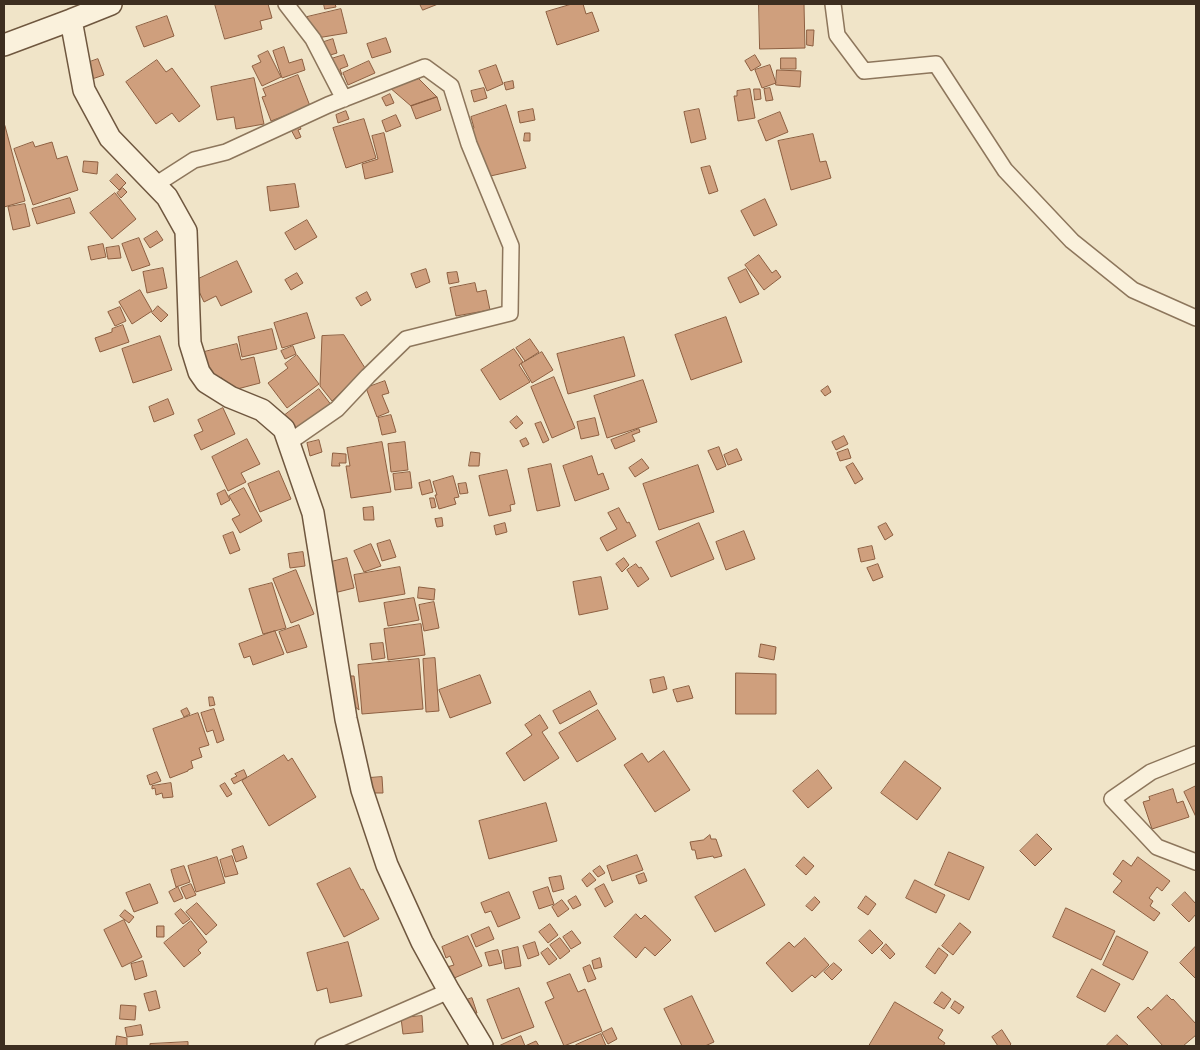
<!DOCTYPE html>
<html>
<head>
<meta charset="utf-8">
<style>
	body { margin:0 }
	#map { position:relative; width:1200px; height:1050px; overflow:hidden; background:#f0e4c8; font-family:"Times New Roman",serif }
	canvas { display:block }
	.frame { position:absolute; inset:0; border:5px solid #3d2e20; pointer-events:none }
</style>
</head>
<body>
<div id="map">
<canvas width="1200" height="1050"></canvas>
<div class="frame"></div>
</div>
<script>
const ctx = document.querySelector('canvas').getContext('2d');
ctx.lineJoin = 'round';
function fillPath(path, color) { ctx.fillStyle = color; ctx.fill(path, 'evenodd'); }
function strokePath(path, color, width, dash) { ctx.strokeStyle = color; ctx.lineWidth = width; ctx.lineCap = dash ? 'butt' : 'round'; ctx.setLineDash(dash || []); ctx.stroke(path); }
const building = new Path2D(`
	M215,4H268L272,18L260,21L262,29L225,39Z
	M324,4H335L336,7L325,9Z
	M420,4H438L423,10Z
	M572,4H583L586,14L592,12L599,31L557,45L546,12Z
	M759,4H804L805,48L760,49Z
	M341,9L347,33L317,38L307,17Z
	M167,16L174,36L144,47L136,27Z
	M807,30H814L813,46L807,45Z
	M386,38L391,52L372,58L367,44Z
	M333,39L337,53L327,56L321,43Z
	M284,47L289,63L302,59L305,70L282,78L273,51Z
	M268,51L281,77L262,86L252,66L261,62L258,56Z
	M344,55L348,66L340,69L342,75L338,76L331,59Z
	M755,55L761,65L751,71L745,61Z
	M781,58H796V69H781Z
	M98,59L104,75L92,79L87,63Z
	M157,60L166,72L172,68L200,106L179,122L172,113L156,124L126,82Z
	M369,61L375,73L348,85L343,73Z
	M496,65L503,84L487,91L479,71Z
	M770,65L776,83L762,88L755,70Z
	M777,70L801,71L800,87L776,85Z
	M298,75L310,106L271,121L262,97L266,96L263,89Z
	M254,78L264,124L236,129L234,117L217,120L211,87Z
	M419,79L437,97L411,106L389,87Z
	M513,81L514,88L506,90L504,83Z
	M484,88L487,98L474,102L471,91Z
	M770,88L773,100L766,101L764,89Z
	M750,89L755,118L738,121L734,96H737V91Z
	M754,89H760L761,99L755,100Z
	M390,94L394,103L386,106L382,98Z
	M437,97L441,110L416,119L411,106Z
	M506,105L526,168L486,177L469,132L474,128L471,117Z
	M533,109L535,120L520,123L518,112Z
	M699,109L706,139L691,143L684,112Z
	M346,111L349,119L338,123L336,115Z
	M780,112L788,132L766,141L758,121Z
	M396,115L401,126L386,132L382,121Z
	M364,119L376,158L346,168L333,128Z
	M298,122L301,129L298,130L301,137L296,139L289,126Z
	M5,126L25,201L4,207V127Z
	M384,133L393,172L365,179L362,164L378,159L372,136Z
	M525,133H530V141H524Z
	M813,134L820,162L826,161L831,178L791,190L778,141Z
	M33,142L35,147L52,142L57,159L67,156L78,190L33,205L14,149Z
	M84,161L98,162L97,174L83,172Z
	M710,166L718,191L709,194L701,168Z
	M117,174L126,183L119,190L110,181Z
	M295,184L299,207L270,211L267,187Z
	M123,188L127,192L121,198L117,193Z
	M115,193L136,219L112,239L90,213Z
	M70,198L75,213L37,224L32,209Z
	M765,199L777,225L754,236L741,211Z
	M25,204L30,226L13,230L8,207Z
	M307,220L317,237L295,250L285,233Z
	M157,231L163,240L150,248L144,239Z
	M139,238L150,265L132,271L122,244Z
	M103,244L106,257L91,260L88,247Z
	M119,246L121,258L108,259L106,248Z
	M759,255L772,273L776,270L781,277L764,290L745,265Z
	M237,261L252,292L221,306L216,296L204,302L194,281Z
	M163,268L167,288L147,293L143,272Z
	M426,269L430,282L416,288L411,274Z
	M746,269L759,294L740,303L728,278Z
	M457,272L459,282L449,284L447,273Z
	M297,273L303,283L291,290L285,280Z
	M475,283L477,292L486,290L490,310L456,316L450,288Z
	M140,290L152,311L132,324L119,302Z
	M367,292L371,300L361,306L356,298Z
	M158,306L168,315L161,322L152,313Z
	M120,307L126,321L115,326L108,312Z
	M307,313L315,338L282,348L274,323Z
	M726,317L742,362L691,380L675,335Z
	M123,325L129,342L100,352L95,338L112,332V329Z
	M272,329L277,349L242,357L238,337Z
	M344,335L365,368L332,401L320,386L322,336Z
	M160,336L172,370L133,383L122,349Z
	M624,337L635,376L568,394L557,354Z
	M530,339L539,352L525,361L516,348Z
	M237,344L241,360L254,357L260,383L226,392L222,378L208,380L200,353Z
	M293,346L296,354L285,359L281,351Z
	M514,349L523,362L519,365L530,382L500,400L481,370Z
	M542,352L553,370L532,383L521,364Z
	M297,355L319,384L287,408L268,383L288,368L285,364Z
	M554,377L575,428L552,438L531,387Z
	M643,380L657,422L607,438L594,396Z
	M385,381L389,393L382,395L389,412L377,417L366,388Z
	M828,386L831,392L825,396L821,391Z
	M319,389L332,406L298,432L285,415Z
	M168,399L174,414L154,422L149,407Z
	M223,408L235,434L201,450L194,435L203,431L198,420Z
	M391,415L396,432L382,435L378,418Z
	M517,416L523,423L516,429L510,422Z
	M595,418L599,435L581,439L577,422Z
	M541,422L549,440L543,443L535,424Z
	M639,429L640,432L632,435L635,441L615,449L611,440Z
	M844,436L848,444L836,450L832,442Z
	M526,438L529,444L523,447L520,441Z
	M247,439L260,464L241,473L246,482L228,491L212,457Z
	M319,440L322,452L310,456L307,443Z
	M382,442L391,492L351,498L346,466H350L347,448Z
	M405,442L408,470L391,472L388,444Z
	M719,447L726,466L717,470L708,451Z
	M737,449L742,460L728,465L724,455Z
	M848,449L851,458L840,461L837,453Z
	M471,452L480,453L479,466H469Z
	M333,453L346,454V463H339L340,466H332Z
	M592,456L598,475L603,473L609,489L575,501L563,466Z
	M642,459L649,468L635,477L629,468Z
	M853,463L863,479L855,484L846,467Z
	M551,464L560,506L537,511L528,469Z
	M698,465L714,512L659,530L643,484Z
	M507,470L515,504L510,505L511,511L489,516L479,476Z
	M279,471L291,499L260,512L248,484Z
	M410,472L412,488L395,490L393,474Z
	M453,476L459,497L454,498L456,504L439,509L435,495H437L433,482Z
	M430,480L433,492L422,495L419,483Z
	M466,483L468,493L460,494L458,484Z
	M244,488L262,521L240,533L232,519L240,515L229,496Z
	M225,490L230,500L221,505L217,494Z
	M430,498H434L436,507L432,508Z
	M373,507L374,520H364L363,508Z
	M619,508L627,523L629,522L636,536L607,551L600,538L617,529L608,513Z
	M442,518L443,526L437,527L435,519Z
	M505,523L507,532L496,535L494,526Z
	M699,523L714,559L671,577L656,542Z
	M886,523L893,535L885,540L878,527Z
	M744,531L755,559L726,570L716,542Z
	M233,532L240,550L230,554L223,536Z
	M390,540L396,557L382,561L377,544Z
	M371,544L381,566L364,572L354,551Z
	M872,546L875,559L861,562L858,549Z
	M303,552L305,566L290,568L288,554Z
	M347,558L354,588L334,593L327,563Z
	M624,558L629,565L622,572L616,564Z
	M636,564L639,568L641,567L649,579L638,587L627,570Z
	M878,564L883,577L873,581L867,568Z
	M400,567L405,594L359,602L354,575Z
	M296,570L314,614L291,623L273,579Z
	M601,577L608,609L579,615L573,582Z
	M272,583L286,628L263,634L249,589Z
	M419,587L435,589L434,600L418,598Z
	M414,598L419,620L388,626L384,603Z
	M434,602L439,628L424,631L419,605Z
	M421,624L425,655L388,660L384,629Z
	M299,625L307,647L287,653L279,632Z
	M275,631L284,654L253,665L250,656L244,658L239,644Z
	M383,643L385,658L372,660L370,644Z
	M761,644L776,647L774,660L759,657Z
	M435,658L439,711L426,712L423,659Z
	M419,659L423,709L362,714L358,665Z
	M736,673L776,674V714H736Z
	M480,675L491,703L450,718L439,690Z
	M343,676H354L359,710L354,706Z
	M664,677L667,689L653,693L650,680Z
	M689,686L693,698L677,702L673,690Z
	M590,691L597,704L560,724L553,711Z
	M209,697H213L215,705L210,706Z
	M187,708L190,714L184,717L181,711Z
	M214,709L224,740L217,743L213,730L207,732L201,713Z
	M598,710L616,739L577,762L559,733Z
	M198,713L209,745L199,748L202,757L191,761L193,768L188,770V771L170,778L153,729Z
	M540,715L548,728L542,732L559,758L524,781L506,753L532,735L525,725Z
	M664,751L690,790L655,812L624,765L642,753L648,762Z
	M284,755L288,761L292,758L316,797L269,826L242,781Z
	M905,761L941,788L917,820L881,793Z
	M244,770L247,777L234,784L231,779L237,776L235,774Z
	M818,770L832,788L808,808L793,791Z
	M157,772L161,781L150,785L147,776Z
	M382,777L383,793H371L369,778Z
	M171,783L173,797L163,798L162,793L156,795L155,788L152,789V786Z
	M225,783L232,794L227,797L220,786Z
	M1196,786V817L1184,792Z
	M1173,789L1177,803L1183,801L1189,817L1152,829L1143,802L1150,800L1149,797Z
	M546,803L557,841L489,859L479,821Z
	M1037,834L1052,849L1035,866L1020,851Z
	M710,835L711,839H716L722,856L714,858L713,856L697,859L695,850H692L690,842L703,840Z
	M243,846L247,858L236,862L232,850Z
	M949,852L984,867L969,900L935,885Z
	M637,855L643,870L612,881L607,866Z
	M232,856L238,874L225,877L220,860Z
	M217,857L225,883L196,892L188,866Z
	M804,857L814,866L806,875L796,866Z
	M1138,857L1170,881L1162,891L1157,887L1149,898L1153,901L1150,906L1160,913L1154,921L1113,892L1122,881L1113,874L1123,860L1131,866Z
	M184,866L190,882L176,887L171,870Z
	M600,866L605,873L598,877L593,871Z
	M350,868L361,890L363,889L379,919L344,937L317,884Z
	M745,869L765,905L715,932L695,897Z
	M590,873L596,880L587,887L582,880Z
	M644,873L647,881L639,884L636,876Z
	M561,876L564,889L553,892L549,878Z
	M915,880L945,895L936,913L906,898Z
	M150,884L158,903L134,912L126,893Z
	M191,884L196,895L186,899L181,888Z
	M604,884L613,902L605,907L595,889Z
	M178,887L183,898L174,902L169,892Z
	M548,887L554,904L539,909L533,892Z
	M509,892L520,918L498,927L491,911L485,913L481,903Z
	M1185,892L1196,904V914L1189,922L1172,905Z
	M576,896L581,905L573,909L568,901Z
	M866,896L876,904L868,915L858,908Z
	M815,897L820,902L812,911L806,906Z
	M562,900L569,909L558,917L552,907Z
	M197,903L217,925L206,935L186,912Z
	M1066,908L1115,931L1101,960L1053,937Z
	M181,909L190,919L183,924L175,914Z
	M125,910L134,917L129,923L120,916Z
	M636,914L641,919L645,915L671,940L655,956L645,947L636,958L614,937Z
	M124,920L142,957L122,967L104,930Z
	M191,921L207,942L198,950L201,953L184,967L164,943Z
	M960,923L971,932L953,955L942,946Z
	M550,924L558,935L548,943L539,932Z
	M157,926H164V937H157Z
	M489,927L494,939L476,947L471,935Z
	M870,930L883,943L872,954L859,941Z
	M572,931L581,943L571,949L563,937Z
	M468,936L482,966L452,979L447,967L454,965L450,956L446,958L442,947Z
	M1117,936L1148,952L1133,980L1103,965Z
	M560,938L570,951L560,959L550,945Z
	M805,938L829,965L815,978L812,975L792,992L766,963L789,942L794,947Z
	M348,942L362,996L330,1003L327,988L317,991L307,953Z
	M535,942L539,955L528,959L523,946Z
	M886,944L895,954L890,959L881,950Z
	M1196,946V978H1195L1180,963Z
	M518,947L521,966L505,969L502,951Z
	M548,948L557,959L549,965L541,953Z
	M939,948L948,955L935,974L926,967Z
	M498,950L502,963L489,966L485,953Z
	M600,958L602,967L594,969L592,961Z
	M143,961L147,976L135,980L131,964Z
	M834,963L842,970L832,980L824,972Z
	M590,965L596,979L588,982L583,968Z
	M1092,969L1120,984L1105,1012L1077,997Z
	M570,974L578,992L585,989L602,1031L564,1046L545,1002L554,998L547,983Z
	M519,988L534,1027L502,1039L487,1000Z
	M156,991L160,1008L149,1011L144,994Z
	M942,992L951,999L944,1009L934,1003Z
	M1167,995L1172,1000L1173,999L1196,1024V1035L1183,1046H1163L1137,1017L1148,1007L1151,1010Z
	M692,996L714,1042L705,1046H682L664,1009Z
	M472,998L477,1013L466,1016L461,1002Z
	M955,1001L964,1007L959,1014L951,1008Z
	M895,1002L943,1030L938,1038L945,1043L943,1046H869Z
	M121,1005L136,1006L135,1020L120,1019Z
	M422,1016L423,1032L403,1034L401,1018Z
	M141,1025L143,1035L127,1037L125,1028Z
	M612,1028L617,1039L608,1044L602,1033Z
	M1002,1030L1011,1044L1009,1046H998L992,1037Z
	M601,1034L606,1046H577L576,1045Z
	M1117,1035L1129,1046H1106Z
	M117,1036L127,1038V1046H116Z
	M521,1036L525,1046L536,1041L539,1046H499Z
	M188,1042V1046H150V1044Z`);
fillPath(building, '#cf9f7d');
strokePath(building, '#8d5f41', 1);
const minor = new Path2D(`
	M286,4L313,39L344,99
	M833,4L837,35L864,71L936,64L1005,170L1072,241L1133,290L1196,318
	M155,185L194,160L226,152L328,105L425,67L451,86L469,144L511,246L510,313L406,339L368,376L337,409L288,443
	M1196,754L1151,772L1112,799L1157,847L1196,862
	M323,1046L449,991`);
const secondary = new Path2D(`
	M71,20L84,90L110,138L167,197L186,231L190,343L199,372L206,382L230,397L262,410L284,429L313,513L346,719L362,790L387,865L422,942L449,991L482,1046
	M4,45L71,20L111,4`);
strokePath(minor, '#8d765c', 18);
strokePath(secondary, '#6f573f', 24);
strokePath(minor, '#faf1dc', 15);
strokePath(secondary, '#faf1dc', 21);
</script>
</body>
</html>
